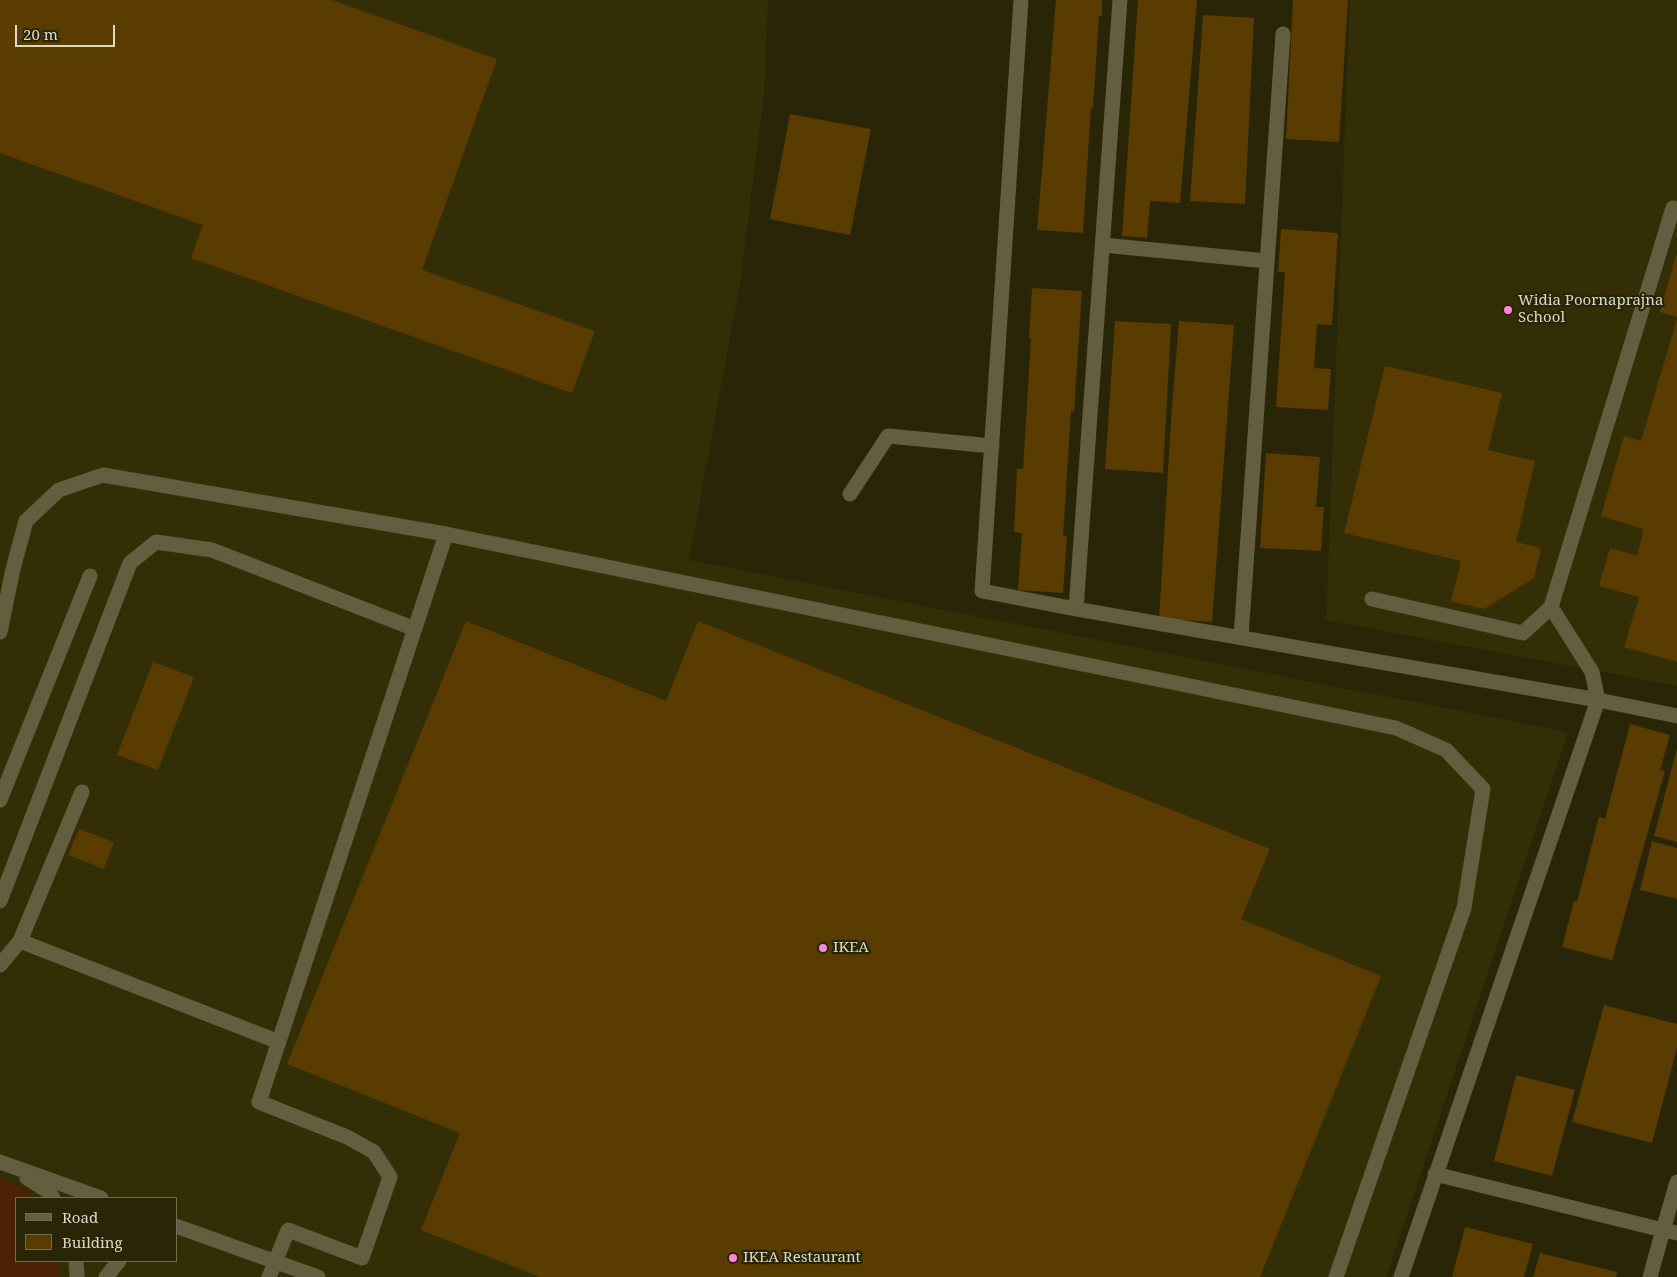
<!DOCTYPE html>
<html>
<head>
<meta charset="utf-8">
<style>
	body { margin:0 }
	#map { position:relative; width:1677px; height:1277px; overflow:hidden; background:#292507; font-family:"Noto Serif",serif }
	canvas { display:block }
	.legend { position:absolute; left:15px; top:1197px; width:162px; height:65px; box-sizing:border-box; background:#292507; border:1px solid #706d54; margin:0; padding:6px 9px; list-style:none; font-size:15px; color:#dbd9c8 }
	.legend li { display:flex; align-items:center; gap:10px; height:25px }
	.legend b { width:25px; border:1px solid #706d54 }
	.scale { position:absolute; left:15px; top:25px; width:100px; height:22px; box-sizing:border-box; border:2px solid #dbd9c8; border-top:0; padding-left:6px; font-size:15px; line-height:18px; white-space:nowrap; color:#dbd9c8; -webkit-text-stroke:4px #292507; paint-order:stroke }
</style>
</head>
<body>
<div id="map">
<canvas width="1677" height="1277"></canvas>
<ul class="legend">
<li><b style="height:6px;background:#625e3f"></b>Road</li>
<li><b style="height:14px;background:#5a3b00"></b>Building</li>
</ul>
<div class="scale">20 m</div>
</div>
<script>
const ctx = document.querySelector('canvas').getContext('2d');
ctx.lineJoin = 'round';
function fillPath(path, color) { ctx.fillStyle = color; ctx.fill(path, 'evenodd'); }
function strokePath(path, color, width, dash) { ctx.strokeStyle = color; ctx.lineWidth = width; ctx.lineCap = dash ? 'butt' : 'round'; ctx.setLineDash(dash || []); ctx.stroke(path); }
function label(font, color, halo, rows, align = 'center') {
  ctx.font = font + ' "Noto Serif",serif'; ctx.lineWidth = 4.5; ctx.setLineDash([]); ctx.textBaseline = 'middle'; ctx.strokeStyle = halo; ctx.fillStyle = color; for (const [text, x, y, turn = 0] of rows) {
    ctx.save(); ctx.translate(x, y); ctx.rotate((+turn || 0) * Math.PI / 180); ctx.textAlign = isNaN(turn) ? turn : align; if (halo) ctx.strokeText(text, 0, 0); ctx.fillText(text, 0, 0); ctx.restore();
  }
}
fillPath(new Path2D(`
	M0,0H768L764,95L740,283L689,560L1568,732L1386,1277H0ZM16,1198H176V1261H16Z
	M1350,0H1677V686L1326,620Z`), '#342e07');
fillPath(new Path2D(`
	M0,1178L26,1190L36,1198H16V1261H60L57,1277H0Z`), '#4c2205');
fillPath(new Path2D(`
	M0,0H332L497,59L422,270L595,331L572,393L191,258L203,225L0,153Z
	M1056,0H1102V16H1099L1093,108L1091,107L1083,233L1037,230Z
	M1138,0H1197L1180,203L1150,201L1147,238L1122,236Z
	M1293,0H1348L1339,142L1286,139Z
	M1203,15L1254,18L1245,204L1190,201Z
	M790,114L871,129L850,235L770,219Z
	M1281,229L1338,233L1332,325L1317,324L1314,368L1331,369L1328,410L1276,407L1285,272H1278Z
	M1676,255H1677V317L1660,312Z
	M1032,288L1082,291L1074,412L1071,411L1063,536H1067L1063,593L1018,590L1022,533L1014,532L1017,469H1023L1031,338H1029Z
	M1677,319V662L1624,647L1639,597L1599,586L1610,548L1637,556L1644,529L1601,516L1624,436L1641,441Z
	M1115,321L1171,324L1163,473L1105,469Z
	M1179,321L1234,325L1212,622L1159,619L1171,420Z
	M1385,366L1502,393L1488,450L1535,461L1516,542L1541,548L1534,578L1484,609L1451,601L1461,561L1344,533Z
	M1266,453L1320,457L1316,507H1324L1321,551L1260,548Z
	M466,621L666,701L698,621L1270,849L1241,919L1381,976L1260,1277H540L421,1230L460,1133L287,1064Z
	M153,662L194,677L158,770L117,755Z
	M1630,724L1670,735L1660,770L1665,771L1612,960L1562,947L1574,901L1577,902L1599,817L1605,819Z
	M1677,748V842L1654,836Z
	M79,829L114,842L104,869L68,855Z
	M1652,841L1677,848V899L1640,890Z
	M1604,1005L1677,1024V1048L1652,1143L1572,1122Z
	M1516,1075L1575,1090L1552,1176L1494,1161Z
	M1465,1227L1533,1244L1524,1277H1452Z
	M1540,1253L1617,1272L1616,1277H1533Z`), '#5a3b00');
strokePath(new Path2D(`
	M1372,599L1523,633L1551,607L1592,672L1598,700
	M1551,607L1673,208
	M0,632L13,569L26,521L59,490L103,475L446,534L1396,728L1446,750L1483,789L1464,908L1336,1277
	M0,800L90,576
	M0,901L130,563L156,542L212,550L415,629
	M20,941L279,1042
	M0,965L20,941L82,792
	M0,1162L101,1198
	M27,1178L49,1192L53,1198
	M176,1226L318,1277
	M76,1261L77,1277
	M106,1277L119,1261
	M269,1277L288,1230L362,1258L390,1177L374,1152L347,1137L259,1102L446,534`), '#625e3f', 15);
strokePath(new Path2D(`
	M1021,0L982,591L1076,609L1598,700
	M1103,245L1267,261
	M850,494L888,436L992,446
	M1076,609L1120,0
	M1241,637L1283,34
	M1435,1174L1663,1230L1677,1182
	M1401,1277L1598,700L1677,716`), '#625e3f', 15);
strokePath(new Path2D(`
	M1650,1277L1663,1230L1677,1233`), '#625e3f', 15);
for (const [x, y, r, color] of [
	[1508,310,5,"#fc86e4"],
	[823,948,5,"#fc86e4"],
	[733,1258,5,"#fc86e4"]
]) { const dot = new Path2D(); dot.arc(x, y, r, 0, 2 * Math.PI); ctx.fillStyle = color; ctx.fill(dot); strokePath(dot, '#292507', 2); }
label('15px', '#dbd9c8', '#292507', [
	["Widia Poornaprajna",1518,301],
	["School",1518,318],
	["IKEA",833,948],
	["IKEA Restaurant",743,1258]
], 'left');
</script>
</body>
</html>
